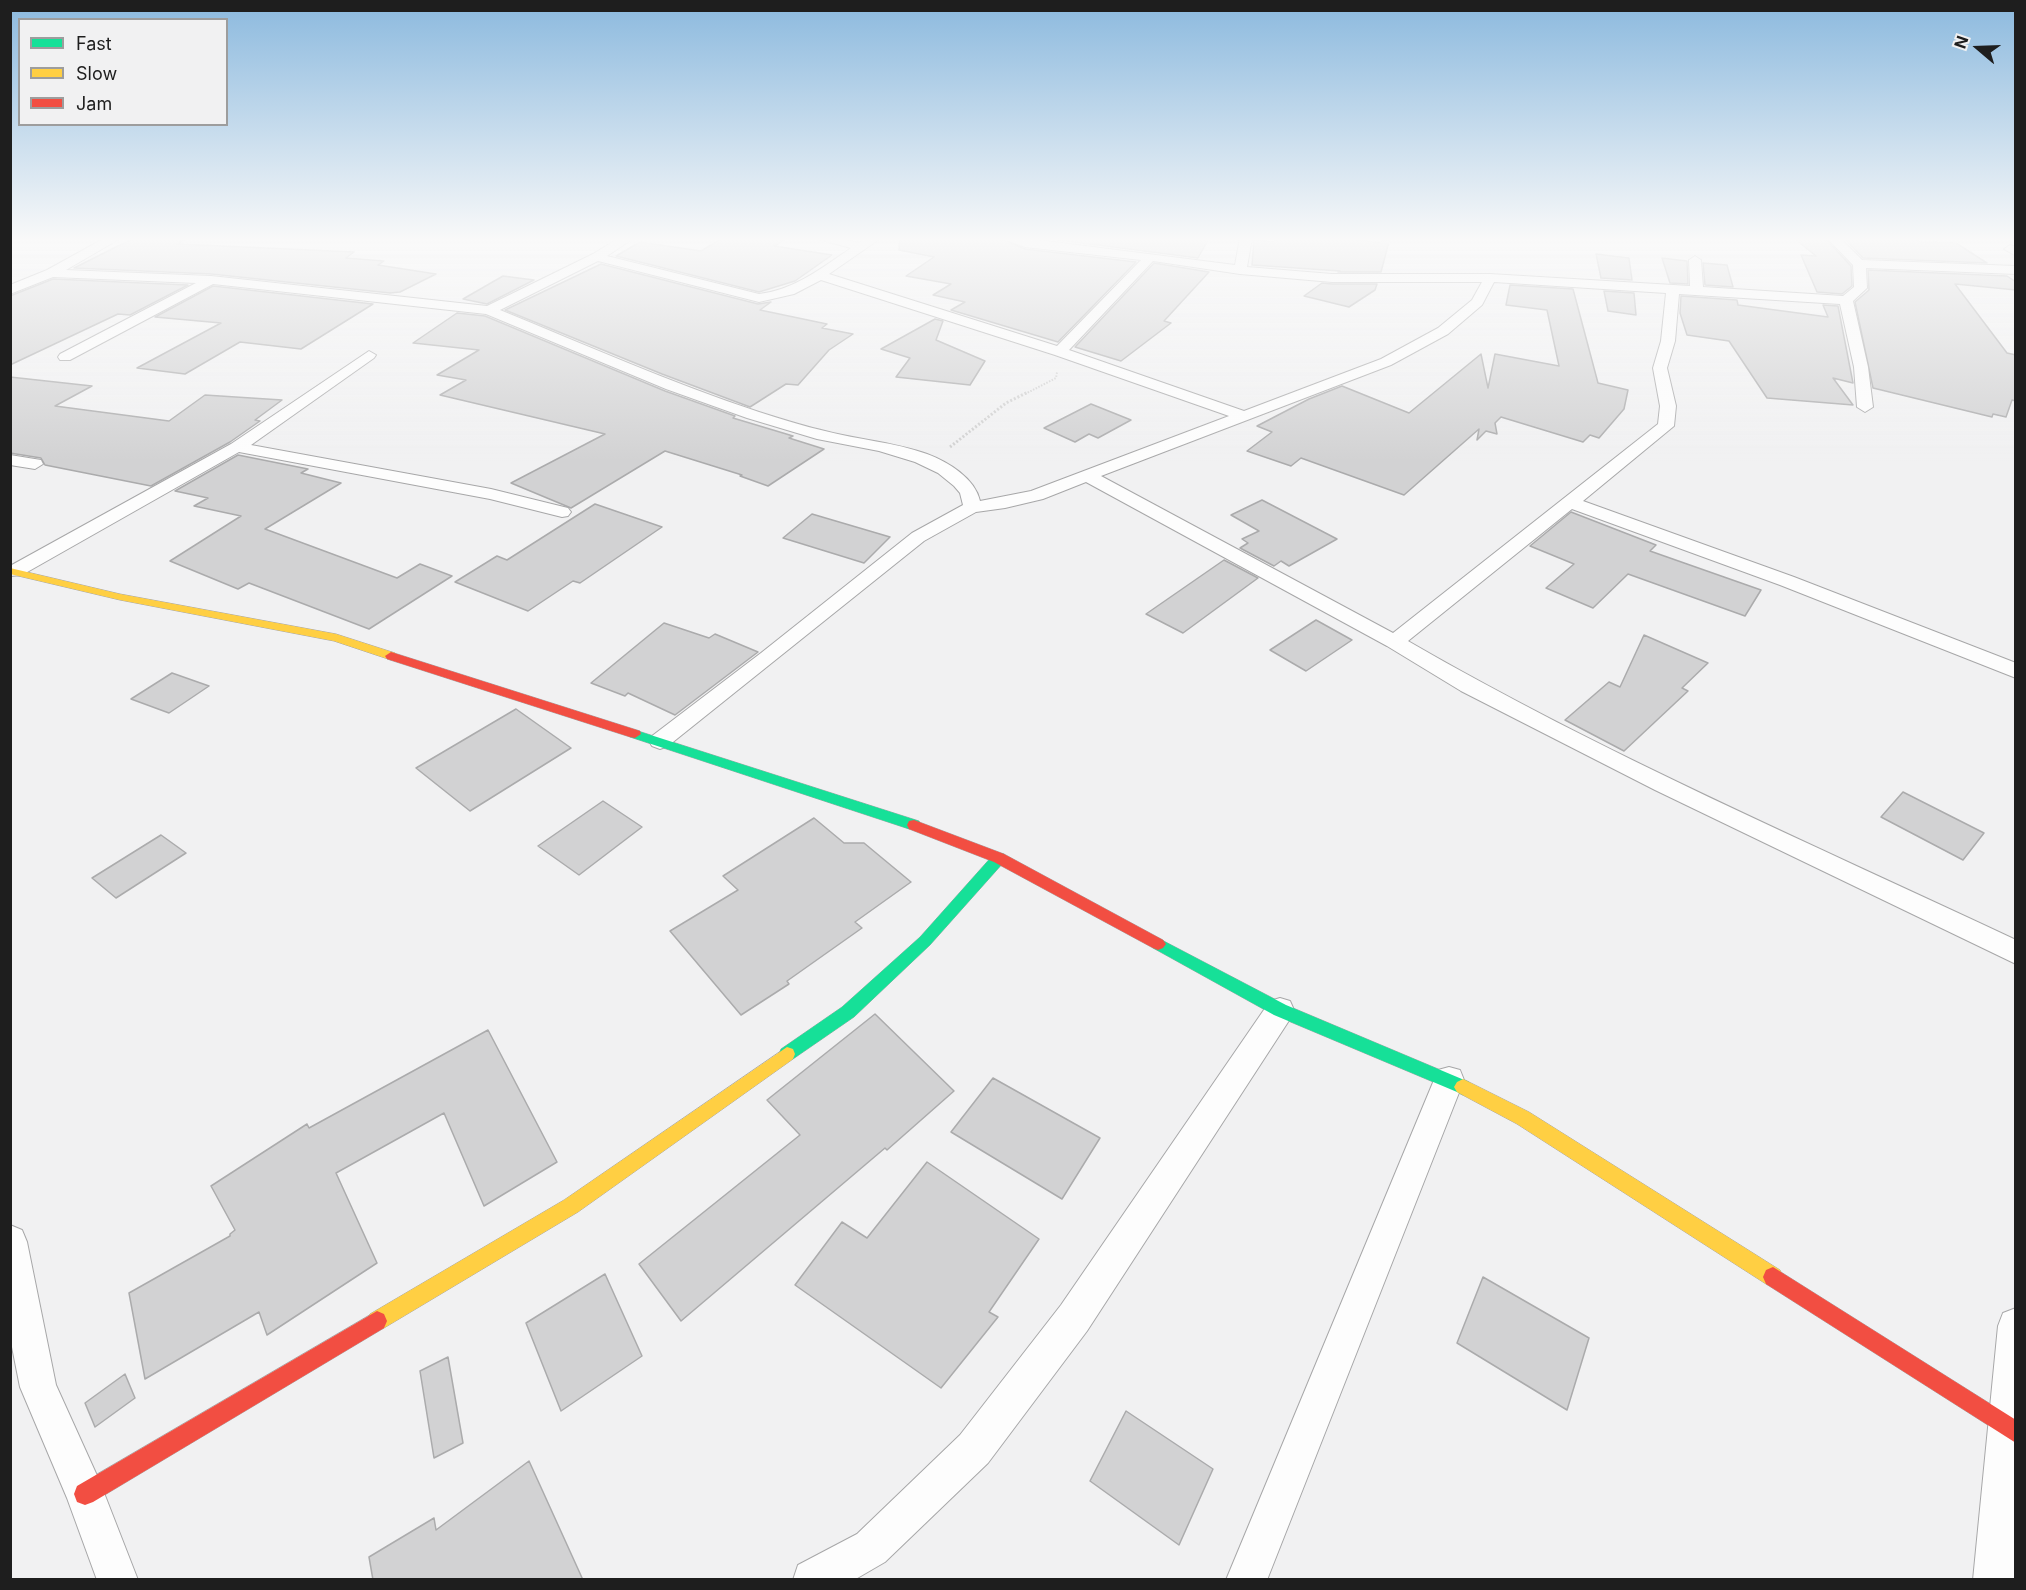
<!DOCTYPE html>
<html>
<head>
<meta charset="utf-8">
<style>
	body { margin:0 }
	#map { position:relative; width:2026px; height:1590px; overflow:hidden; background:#f1f1f2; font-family:Inter,sans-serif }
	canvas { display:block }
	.frame { position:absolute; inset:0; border:12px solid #1e1e1e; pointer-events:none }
	.legend { position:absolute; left:18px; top:18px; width:210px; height:108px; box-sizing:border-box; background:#f1f1f2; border:2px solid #9d9d9d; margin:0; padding:8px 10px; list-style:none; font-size:18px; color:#1e1e1e }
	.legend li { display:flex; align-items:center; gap:12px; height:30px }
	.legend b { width:30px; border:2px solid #9d9d9d }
	.north { position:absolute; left:1948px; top:18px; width:60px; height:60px; -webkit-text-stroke:4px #f1f1f2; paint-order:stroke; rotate:289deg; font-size:16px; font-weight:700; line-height:24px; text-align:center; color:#1e1e1e }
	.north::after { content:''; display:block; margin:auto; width:21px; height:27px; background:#1e1e1e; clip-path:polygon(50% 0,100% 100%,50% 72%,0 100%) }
</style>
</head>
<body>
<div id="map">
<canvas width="2026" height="1590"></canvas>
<div class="frame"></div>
<ul class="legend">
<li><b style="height:8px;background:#16e098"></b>Fast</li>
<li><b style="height:8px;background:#ffcf43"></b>Slow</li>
<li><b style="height:8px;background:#f24e42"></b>Jam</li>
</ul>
<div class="north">N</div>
</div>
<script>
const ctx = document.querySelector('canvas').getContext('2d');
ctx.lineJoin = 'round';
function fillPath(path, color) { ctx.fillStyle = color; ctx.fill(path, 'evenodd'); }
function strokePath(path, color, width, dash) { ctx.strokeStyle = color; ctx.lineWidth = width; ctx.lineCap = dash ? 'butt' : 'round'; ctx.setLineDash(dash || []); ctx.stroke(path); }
const building = new Path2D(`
	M134,238H187L177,244L354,252L346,258L384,261L378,265L436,274L400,292L390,293L211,274L74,268Z
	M723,238H788L774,246L832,255L795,281L759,292L616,256L640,242L701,251Z
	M900,238H998L1025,249L1136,262L1058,342L951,310L965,302L933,295L951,284L906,276L934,257L899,250Z
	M1044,238H1209L1198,258Z
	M1275,238H1345L1379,243L1390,238L1381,272H1338L1340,271L1252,265L1254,240L1274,242Z
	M1794,238H1825L1851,266L1852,286L1842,294L1817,292L1801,255L1816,256Z
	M1844,238H1915L1920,242L1956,243L1987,263L1863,258Z
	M1596,254L1629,258L1632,280L1601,278Z
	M1662,258L1687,261L1688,284L1670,283Z
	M1154,263L1209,272L1164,321L1171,323L1121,361L1075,347Z
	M1703,263L1727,265L1733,287L1705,285Z
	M601,264L758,304L771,302L760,310L827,324L822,328L853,334L829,350L798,385L786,384L750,407L662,374L505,310Z
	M1868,270L2007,276L2016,282V290L1955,284L2007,353L2016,355V401L2012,400L2006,417L1993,414L1992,417L1873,388L1855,302L1869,290Z
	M503,276L534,280L487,304L463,299Z
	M53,279L188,285L130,315L118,314L10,365V296Z
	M1322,283L1332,284H1377L1375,290L1349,307L1304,296Z
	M1510,285L1573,289L1598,383L1628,390L1624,409L1599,438L1590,435L1583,442L1501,417L1495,423L1497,434L1486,431L1477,440L1479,429L1404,495L1301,458L1291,466L1247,451L1272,432L1257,426L1309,399L1342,386L1409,413L1481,354L1488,388L1495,354L1559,366L1547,310L1506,305Z
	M213,286L373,304L301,349L240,342L185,374L137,368L221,323L155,317Z
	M1604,291L1634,293L1636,315L1608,311Z
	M1681,296L1737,300L1738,305L1828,317L1823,305L1838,306L1853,383L1833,378L1853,405L1767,398L1729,341L1687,335L1680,313Z
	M457,313L485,316L665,391L735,416L733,418L793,436L789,438L824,449L768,486L740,476L742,475L665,451L571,508L511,483L605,434L440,395L466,380L437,375L479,350L413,343Z
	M935,319L943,321L936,340L985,361L970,385L896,377L910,358L881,349Z
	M10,377L92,386L55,406L169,421L205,395L282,400L255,420L260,421L230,442L151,486L45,465L41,458L10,453Z
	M1091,404L1131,420L1098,438L1089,434L1075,442L1044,428Z
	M238,455L308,469L301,473L341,483L265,529L397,578L420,564L452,576L369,629L249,583L238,589L170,561L241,516L194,506L208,498L175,491Z
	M1262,500L1337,539L1289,566L1281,561L1274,566L1240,548L1248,543L1242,539L1259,531L1231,515Z
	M595,504L662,527L580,583L573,581L528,611L455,582L497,556L507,560Z
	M1571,512L1656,545L1650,551L1761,590L1745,616L1628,574L1593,608L1546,588L1574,564L1530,546Z
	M812,514L890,537L864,563L783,538Z
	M1224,560L1258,578L1183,633L1146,614Z
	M1316,620L1352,640L1306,671L1270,650Z
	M664,623L709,638L715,634L758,652L675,715L628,693L625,696L591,683Z
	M1644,635L1708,663L1682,688L1688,691L1624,751L1565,720L1609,682L1620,687Z
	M172,673L209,686L169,713L131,699Z
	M516,709L571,748L470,811L416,768Z
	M1903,792L1984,833L1963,860L1881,817Z
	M603,801L642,827L579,875L538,846Z
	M814,818L844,843H864L911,882L855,922L862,928L787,981L789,984L741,1015L670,931L738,890L723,876Z
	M161,835L186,853L116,898L92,878Z
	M875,1014L954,1091L887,1150L885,1148L681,1321L639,1264L800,1135L767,1100Z
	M488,1030L557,1162L484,1206L444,1113L336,1173L377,1263L267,1335L259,1312L145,1379L129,1293L230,1236V1234L235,1230L211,1186L307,1124L309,1128Z
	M993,1078L1100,1138L1062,1199L951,1132Z
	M927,1162L1039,1239L989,1312L998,1317L941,1388L795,1285L842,1222L867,1238Z
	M605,1274L642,1356L561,1411L526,1323Z
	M1483,1277L1589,1338L1567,1410L1457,1343Z
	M448,1357L463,1443L434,1458L420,1371Z
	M125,1374L135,1398L95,1427L85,1403Z
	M1126,1411L1213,1469L1179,1545L1090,1481Z
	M529,1461L583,1580H373L369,1557L434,1518L436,1530Z`);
fillPath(building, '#d2d2d3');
strokePath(building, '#ababac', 1.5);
const street = new Path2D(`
	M105,238H121L66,270L211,276L487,306L593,254L619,238H634L607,256L759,294C794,290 822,268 851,248L814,238H839L859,243L866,238H881L829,274L1057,346L1141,260L1025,247L1000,238H1022L1235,265L1240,238H1252L1247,267L1332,274H1490L1690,286L1689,260L1695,256L1701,260L1703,287L1843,296L1854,287L1853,265L1827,238H1840L1862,260L2016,266V274L1866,268L1867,288L1853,301L1868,367L1873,407L1865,412L1857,407L1854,367L1840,304L1679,294L1675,341L1667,368L1676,406L1674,426L1583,501L1794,577L2016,663V678L1780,585L1572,509L1408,641C1603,754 1812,844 2016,940V964L1655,790L1461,691L1387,646L1086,482L1043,499L1005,508L976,512L924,541L668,746L660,749L652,746L649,741L652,736L761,653L912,533L963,505L960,493L954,486L938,473L915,462L879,451L817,439L747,418L666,389L486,314L213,284L70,360H60L58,357L60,354L196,283L53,277L10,294V285L47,270ZM598,261L759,302L794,294L821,280L1055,355L1229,416L1031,491L980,501C975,478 948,462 927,454C894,442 859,440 825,431C803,426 781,419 759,412C671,383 586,345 500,310ZM1153,261L1240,274L1332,282H1482L1472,300L1438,328L1381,359L1244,411L1069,350ZM1494,282L1666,293L1661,341L1653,368L1660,406L1658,424L1393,633L1101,476L1391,365L1448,334L1482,305Z
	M2010,245L2016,247V256L2004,249Z
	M369,351L376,355L374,358L251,445L491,489L568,508L571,512L568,516L562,517L490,499L239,452L22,575L10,576V566L231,444Z
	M10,455L41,460L43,464L35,469L10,465Z
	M1280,998L1290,1001L1294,1010L1290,1019L1087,1331L988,1463L885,1562L854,1580H793L798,1565L857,1534L960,1435L1061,1305L1270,1001Z
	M1449,1067L1460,1070L1464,1080L1267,1580H1226L1434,1080L1438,1070Z
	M10,1225L22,1230L27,1242L56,1385L99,1480L138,1580H97L67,1498L20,1387L10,1337Z
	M2016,1308L2015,1580H1973L1998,1326L2003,1313Z`);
const fast = new Path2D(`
	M635,730L919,821L921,825L919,829H909L630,737L629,734Z
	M999,853L1004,854L1006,858L1004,862L930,945L854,1017L793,1059L787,1061L781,1059L779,1054L781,1049L842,1007L920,937L994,854Z
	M1158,938L1286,1005L1469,1082L1472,1087L1469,1092L1463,1095L1457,1092L1274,1015L1153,948L1150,944L1153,940Z`);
const slow = new Path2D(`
	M10,568L120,594L336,634L395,653L397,656L391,660L334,641L120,600L10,574Z
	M787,1047L793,1049L795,1054L793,1059L578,1212L384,1328L377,1331L370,1328L367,1321L370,1314L564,1200Z
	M1463,1079L1529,1112L1780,1270L1783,1277L1780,1284L1773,1287L1766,1284L1517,1124L1457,1092L1454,1087L1457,1082Z`);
const jam = new Path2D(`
	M391,652L640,731L641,734L635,738L630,737L387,659L385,656Z
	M914,820L1004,854L1163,940L1166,944L1163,948L1158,950L1153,948L994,862L909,829L907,825L909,821Z
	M1773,1267L2016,1420V1443L1766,1284L1763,1277L1766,1270Z
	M377,1311L384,1314L387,1321L384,1328L93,1502L85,1505L77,1502L74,1494L77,1486Z`);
strokePath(street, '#a7a7a8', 2);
strokePath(fast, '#a7a7a8', 1);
strokePath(slow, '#a7a7a8', 1);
strokePath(jam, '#a7a7a8', 1);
strokePath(new Path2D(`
	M1025,394L1056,378L1057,372`), '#d0d0d0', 2, [1.5, 1.5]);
strokePath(new Path2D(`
	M950,447L1006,403L1028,392`), '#d0d0d0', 3, [2, 2]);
fillPath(street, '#fdfdfd');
fillPath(fast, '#16e098');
fillPath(slow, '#ffcf43');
fillPath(jam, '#f24e42');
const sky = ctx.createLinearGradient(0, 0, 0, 461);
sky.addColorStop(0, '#8bb9de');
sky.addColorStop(0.52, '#f9f9f9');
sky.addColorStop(1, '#f9f9f900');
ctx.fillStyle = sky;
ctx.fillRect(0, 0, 2026, 461);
</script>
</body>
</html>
